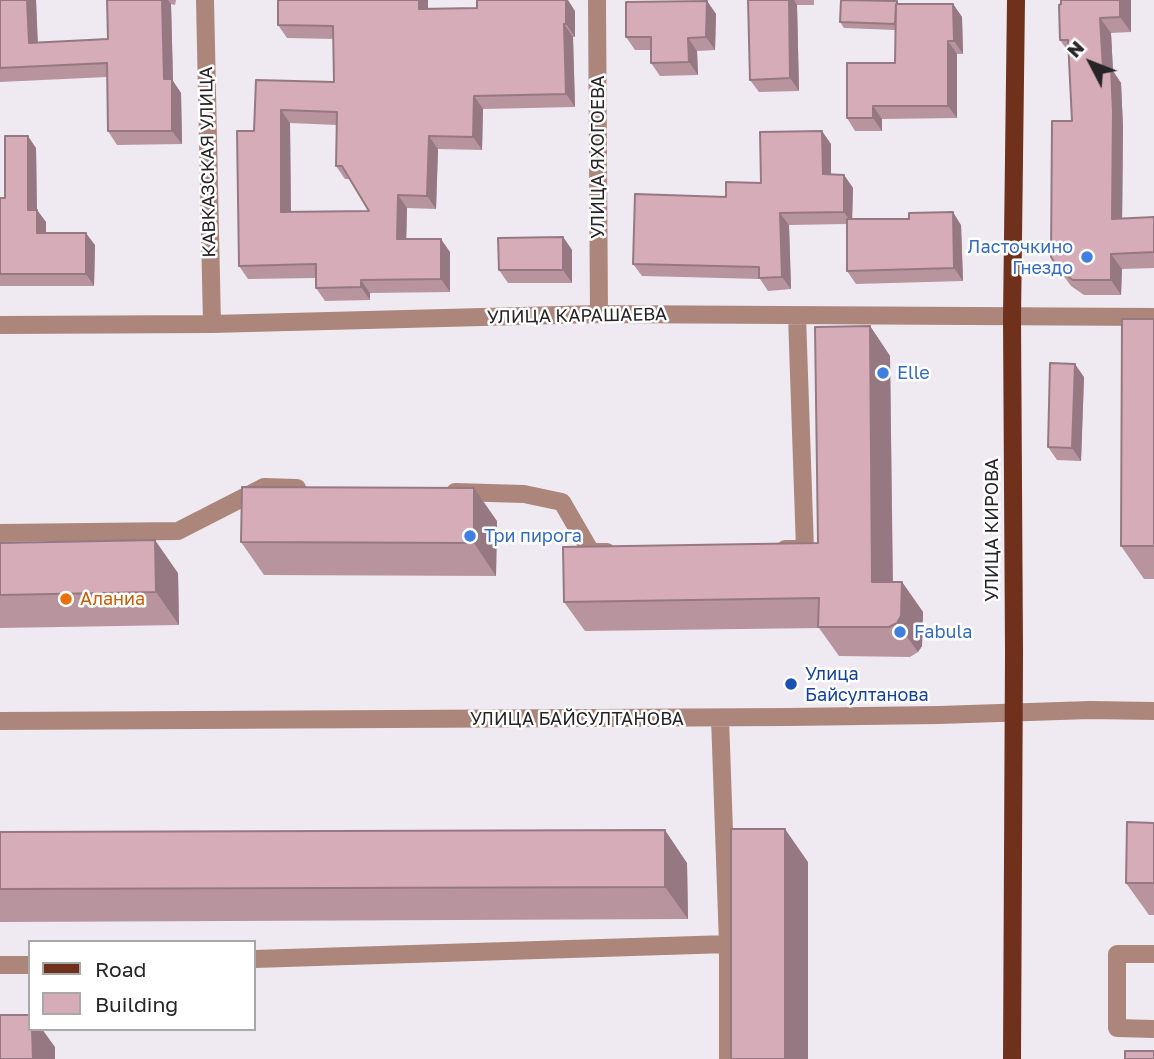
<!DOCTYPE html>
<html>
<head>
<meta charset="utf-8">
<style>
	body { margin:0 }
	#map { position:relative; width:1154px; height:1059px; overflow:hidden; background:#efeaf2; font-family:"Golos Text",sans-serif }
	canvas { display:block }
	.legend { position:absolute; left:28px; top:940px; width:228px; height:91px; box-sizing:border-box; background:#fff; border:2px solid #a9a8a9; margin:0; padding:9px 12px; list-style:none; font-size:21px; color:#272528 }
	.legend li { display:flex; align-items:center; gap:14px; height:35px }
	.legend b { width:35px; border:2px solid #a9a8a9 }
	.north { position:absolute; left:1056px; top:28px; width:70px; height:70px; -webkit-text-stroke:5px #fff; paint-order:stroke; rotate:312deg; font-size:19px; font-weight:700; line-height:28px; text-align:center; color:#272528 }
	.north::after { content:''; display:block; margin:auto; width:24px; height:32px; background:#272528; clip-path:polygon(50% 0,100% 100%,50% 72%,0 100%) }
</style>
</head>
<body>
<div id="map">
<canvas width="1154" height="1059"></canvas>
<ul class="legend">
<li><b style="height:9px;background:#6f301c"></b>Road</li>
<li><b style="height:19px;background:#d6acb9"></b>Building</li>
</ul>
<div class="north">N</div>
</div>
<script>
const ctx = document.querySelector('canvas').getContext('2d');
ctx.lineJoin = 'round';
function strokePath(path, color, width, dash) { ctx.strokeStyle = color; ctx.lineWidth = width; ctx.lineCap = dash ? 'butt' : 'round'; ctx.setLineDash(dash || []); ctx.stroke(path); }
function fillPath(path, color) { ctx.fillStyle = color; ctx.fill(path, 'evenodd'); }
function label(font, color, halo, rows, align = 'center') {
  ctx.font = font + ' "Golos Text",sans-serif'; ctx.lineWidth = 5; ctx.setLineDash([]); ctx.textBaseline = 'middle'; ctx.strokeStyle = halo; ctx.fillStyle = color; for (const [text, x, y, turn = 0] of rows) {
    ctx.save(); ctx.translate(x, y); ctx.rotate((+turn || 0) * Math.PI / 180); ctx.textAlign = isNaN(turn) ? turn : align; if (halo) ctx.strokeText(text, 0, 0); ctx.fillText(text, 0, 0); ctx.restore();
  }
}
strokePath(new Path2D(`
	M205,0L212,324
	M597,0L599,314
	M0,325L212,324L599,314L1154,317
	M455,492L524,494L562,502L591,552H607
	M0,533L178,531L264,487L297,488
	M785,549H805L797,316
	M720,718L728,944V1059
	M0,721L788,717L939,715L1090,710L1154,711
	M1154,954H1117V1028L1154,1029
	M254,959L728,944
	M0,965H30`), '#ac867a', 18);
strokePath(new Path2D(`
	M1012,1059L1014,652L1012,317L1016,0`), '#6f301c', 18);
fillPath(new Path2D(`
	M0,0H36L38,42L108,39L107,0H176L175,5L171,4L173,81L181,93L182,144L117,145L108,131L107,77L0,82Z
	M278,0H428V9L575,11V37H573L575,107L483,109L482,150L438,149L436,209L407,208L406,239L450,252V292L370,293V300L325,301L316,288V278L248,279L239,266L254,131L256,80L334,82L333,39L287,38L278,25ZM290,123L337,125L336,166L345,179H349L369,211L291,212Z
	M748,0H814V5H797L799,91L759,92L750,80Z
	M1061,0H1131V32L1111,33L1113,71L1121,83L1123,127L1122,218L1154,217V268L1122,269L1121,295H1084L1071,286L1060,271L1072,121L1069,53L1060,40Z
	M707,1L716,14L715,50L697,51L698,75L660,76L651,63V50H635L626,37Z
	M900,4H953L962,17L963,54H957V118L882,119V131H855L847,118L895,63V30L844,28L840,22Z
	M831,144V174L844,175L853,188L852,219L961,225L963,281L856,284L847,271V224L789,225L791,289L768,291L760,279L642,276L633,264L761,183Z
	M36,148L37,210L46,222V233L95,245L94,286H0V198H5Z
	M563,237L572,250V283H508L499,270Z
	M1154,319V579H1144L1121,546Z
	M870,326L890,356L893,582H902L923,612L922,646L918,652L910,657L839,656L819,628L585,631L564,602L818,543Z
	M1084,377L1081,461L1057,460L1048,447Z
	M497,521L496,576L264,575L241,542Z
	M0,543L178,573L179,625L0,628Z
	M1154,823V915H1149L1126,883Z
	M0,832L687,863L688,919L0,922Z`), '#b8949f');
fillPath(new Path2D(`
	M27,0H36L38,56L29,43Z
	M162,0H168L171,4L173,81L181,93L182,144L172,131L164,79Z
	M419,0H428V22L419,9Z
	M566,0H568L575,11V37L566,24Z
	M789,0H794L797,5L799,91L790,78Z
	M1120,0H1131V32L1120,17Z
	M707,1L716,14L715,50L706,37Z
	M953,4L962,17L963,54L954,41Z
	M1100,18L1111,33L1113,71L1121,83L1123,127L1122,234L1112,219Z
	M564,24L573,37L575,107L566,94Z
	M688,38L697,51L698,75L689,62Z
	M948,41L957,54V118L948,106Z
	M474,96L483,109L482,150L473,137Z
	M873,106L882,119V131L873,118Z
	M281,110L290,123L291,225L281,212Z
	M822,131L831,144V187L823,174Z
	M28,136L36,148L37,222L28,210Z
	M429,136L438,149L436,209L427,196Z
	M844,175L853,188L852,224L844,212Z
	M398,195L407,208L406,252L397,239Z
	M37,210L46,222V245L37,233Z
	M953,212L961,225L963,281L954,268Z
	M780,213L789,225L791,289L782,277Z
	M86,233L95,245L94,286L86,274Z
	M563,237L572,250V283L563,270Z
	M441,239L450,252V292L441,279Z
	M1111,254L1122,269L1121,295L1111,280Z
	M361,280L370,293V300L361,287Z
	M870,326L890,356L893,612L872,582Z
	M1075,364L1084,377L1081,461L1072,448Z
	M474,488L497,521L496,576L474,543Z
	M155,540L178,573L179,625L156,592Z
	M902,582L923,612L922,646L918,652L897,623Z
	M785,829L808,862V1059H785Z
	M665,830L687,863L688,919L665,887Z
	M32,1029H42L55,1047V1059H33Z`), '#967882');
const building = new Path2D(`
	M0,0H27L29,43L108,39L107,0H162L164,79H172V131H108L107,63L0,68Z
	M278,0H419V9L477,8V0H566V24H564L566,94L474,96L473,137L429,136L427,196L398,195L397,239H441V279L361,280V287L316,288V264L239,266L237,131H254L256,80L334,82L333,26L278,25ZM281,110L337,112L336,166H342L369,211L281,212Z
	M748,0H789L790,78L750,80Z
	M841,0L897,1V4H896L895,24L840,22Z
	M1061,0H1120V17L1100,18L1103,68H1111L1113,112L1112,219L1154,217V252L1111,254V280H1073L1060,271L1051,257L1052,121H1072L1068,40H1060L1059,5L1061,4Z
	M707,1L706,37L688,38L689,62L651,63V37H626V2Z
	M896,4H953L954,41H948V106H873V118H847V63H895Z
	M822,131L823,174L844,175V212L780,213L782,277L759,278V267L633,264L635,194L726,197V182L761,183L760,132Z
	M5,136H28V210H37V233H86V274H0V198H5Z
	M953,212L954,268L847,271V219H909V213Z
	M563,237V270H499L498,238Z
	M1122,319H1154V546H1121Z
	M870,326L872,582H902L901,616L897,623L889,627H818L819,598L564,602L563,547L818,543L815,327Z
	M1050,363L1075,364L1072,448L1048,447Z
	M242,487L474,488V543L241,542Z
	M155,540L156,592L0,595V543Z
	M1127,822L1154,823V883H1126Z
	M731,829H785V1059H731Z
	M665,830V887L0,889V832Z
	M0,1015H30V1029H32L33,1059H0Z
	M1125,1051H1154V1059H1125Z`);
fillPath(building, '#d6acb9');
strokePath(building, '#967882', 2);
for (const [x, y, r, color] of [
	[1087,257,7,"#3f7fe0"],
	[883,373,7,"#3f7fe0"],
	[470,536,7,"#3f7fe0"],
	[66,599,7,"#e8710a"],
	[900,632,7,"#3f7fe0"],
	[791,684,7,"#1a4fb4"]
]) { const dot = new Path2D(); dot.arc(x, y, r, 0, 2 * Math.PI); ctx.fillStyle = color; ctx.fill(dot); strokePath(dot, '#fff', 2.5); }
label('18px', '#272528', '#fff', [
	["УЛИЦА ЯХОГОЕВА",598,157,-90],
	["КАВКАЗСКАЯ УЛИЦА",208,162,-91],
	["УЛИЦА КАРАШАЕВА",577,316,-1],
	["УЛИЦА КИРОВА",992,530,-90],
	["УЛИЦА БАЙСУЛТАНОВА",577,719]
]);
label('18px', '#366cbe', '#fff', [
	["Ласточкино",1073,247,"right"],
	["Гнездо",1073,268,"right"],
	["Elle",897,373],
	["Три пирога",484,536],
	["Fabula",914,632]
], 'left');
label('18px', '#c56008', '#fff', [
	["Аланиа",80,599]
], 'left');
label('18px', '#164399', '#fff', [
	["Улица",805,674],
	["Байсултанова",805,695]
], 'left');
</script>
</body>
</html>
